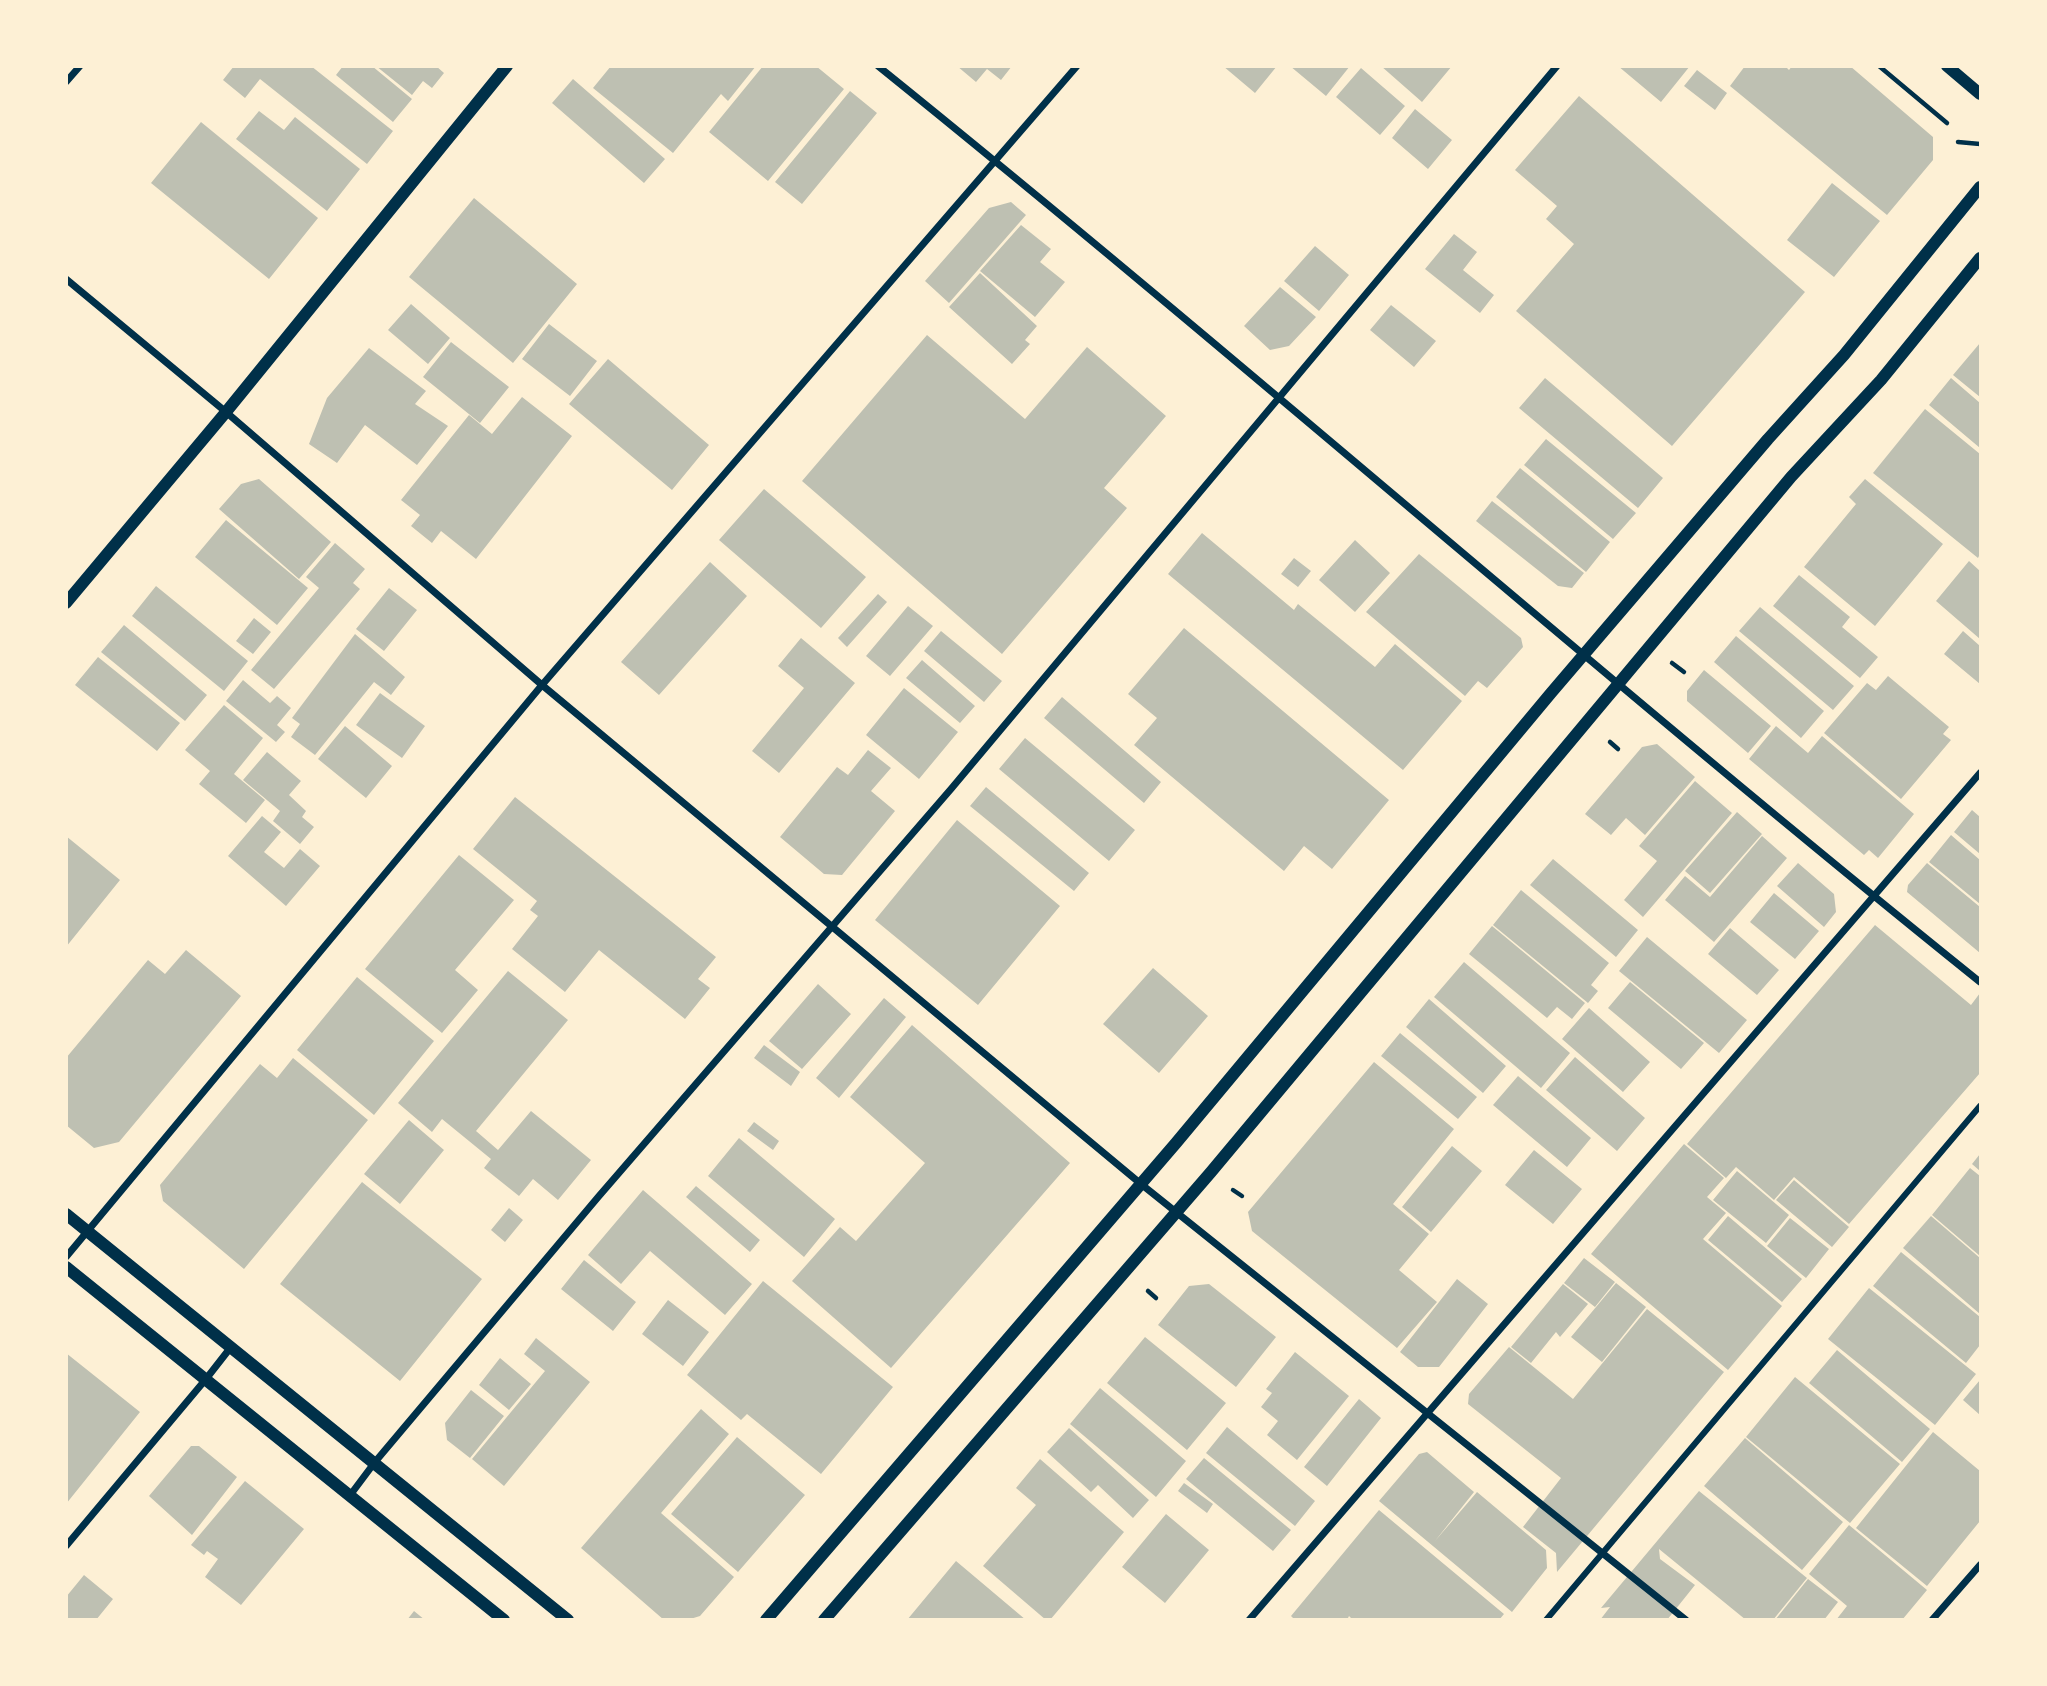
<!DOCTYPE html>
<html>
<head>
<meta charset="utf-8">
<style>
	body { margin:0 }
	#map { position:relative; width:2047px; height:1686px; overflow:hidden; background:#fdf0d5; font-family:"Sofia Sans Condensed",sans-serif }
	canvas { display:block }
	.frame { position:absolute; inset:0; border:68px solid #fdf0d5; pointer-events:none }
</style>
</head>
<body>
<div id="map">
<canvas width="2047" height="1686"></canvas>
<div class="frame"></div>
</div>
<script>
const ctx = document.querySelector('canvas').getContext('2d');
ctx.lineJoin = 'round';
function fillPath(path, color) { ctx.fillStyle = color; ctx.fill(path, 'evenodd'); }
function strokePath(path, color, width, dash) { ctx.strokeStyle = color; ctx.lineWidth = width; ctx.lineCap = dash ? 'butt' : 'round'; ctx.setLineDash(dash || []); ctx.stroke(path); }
fillPath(new Path2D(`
	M234,66H311L393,131L367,164L260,79L245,98L223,80Z
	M343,66H372L412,99L393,122L336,75Z
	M376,66H436L444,73L432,88L423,81L412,95Z
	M611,66H756L728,101L721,94L673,153L593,88Z
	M763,66H816L844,89L768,181L709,132Z
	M957,66H1012L1001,80L987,69L976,82Z
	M1223,66H1277L1255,93Z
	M1290,66H1350L1326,96Z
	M1381,66H1452L1422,102Z
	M1618,66H1690L1661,102Z
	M1745,66H1785L1789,70L1792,66H1850L1933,137V160L1887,215L1730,86Z
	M1361,68L1405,106L1380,135L1336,97Z
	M1697,70L1727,93L1715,110L1684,86Z
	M573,79L665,159L644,183L552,103Z
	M850,91L877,113L802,204L775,182Z
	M1579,96L1805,292L1672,446L1516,311L1574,244L1546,219L1557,206L1515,170Z
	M1415,109L1452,140L1428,169L1392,138Z
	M259,111L284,130L295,117L360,169L327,211L236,139Z
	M201,122L318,218L269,279L151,183Z
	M1832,183L1880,221L1834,277L1787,240Z
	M474,198L577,284L513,363L409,277Z
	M1011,202L1026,215L949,303L925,281L989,208Z
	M1021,225L1051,249L1040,262L1065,282L1035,317L980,271Z
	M1454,234L1477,252L1463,270L1494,295L1480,313L1425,269Z
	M1315,246L1349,275L1319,311L1284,281Z
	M980,273L1037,326L1025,340L1030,344L1012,364L949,307Z
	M1280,287L1316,317L1289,346L1270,350L1244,326Z
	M411,304L450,338L428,364L388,330Z
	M1391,305L1436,341L1414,367L1370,330Z
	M549,324L597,361L570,396L522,359Z
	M927,335L1025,419L1087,347L1166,416L1104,488L1127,508L1002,654L802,481Z
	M451,342L509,387L480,423L423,377Z
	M1980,343V397L1953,375Z
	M369,348L426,391L415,404L448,426L417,465L365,425L337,463L309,444L327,398Z
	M608,359L709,445L672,490L569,404Z
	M1545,378L1663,478L1638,508L1519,408Z
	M1951,378L1980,403V448L1929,405Z
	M522,397L572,436L476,559L441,531L432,543L411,526L420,515L401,500L469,415L492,434Z
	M1925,409L1980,454V554L1978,558L1873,473Z
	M1546,439L1636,513L1613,539L1524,465Z
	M1520,468L1610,542L1586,572L1496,497Z
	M259,479L331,542L299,579L219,509L241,484Z
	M1865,479L1943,544L1875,626L1804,567L1856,504L1849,497Z
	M764,489L866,577L821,628L719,540Z
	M1492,501L1584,573L1572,588L1558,586L1476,521Z
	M226,520L308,588L277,625L195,557Z
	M1202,533L1294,610L1298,604L1375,667L1395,644L1462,701L1403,770L1168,574Z
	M1355,540L1390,573L1355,612L1319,580Z
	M335,543L365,569L353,583L360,589L274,689L251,670L319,588L306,577Z
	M1419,554L1521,638L1523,647L1487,688L1478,681L1465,696L1366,612Z
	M1294,558L1311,571L1298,587L1281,574Z
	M1969,561L1980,571V639L1936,601Z
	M710,562L747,596L659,695L621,662Z
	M1799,575L1850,617L1842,627L1878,657L1860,678L1773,606Z
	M156,586L248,661L224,691L132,616Z
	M389,588L417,610L384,651L356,629Z
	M878,594L887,602L847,647L838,638Z
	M908,606L933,626L890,676L866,656Z
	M1760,607L1854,686L1833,710L1739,631Z
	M254,618L271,632L253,654L236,641Z
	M124,625L207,695L185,721L101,652Z
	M1184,628L1389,800L1332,869L1304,846L1284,871L1134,745L1157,718L1128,694Z
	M941,631L1002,681L984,702L924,651Z
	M1963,631L1980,646V684L1944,654Z
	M355,634L405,677L391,695L374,682L315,755L291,737L300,724L292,718Z
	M1736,636L1824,711L1801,738L1714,662Z
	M801,638L855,683L779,773L752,751L804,688L778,666Z
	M98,657L180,723L157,751L75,685Z
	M922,660L975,706L960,723L906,678Z
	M1704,670L1771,726L1748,753L1687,701V691Z
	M1888,676L1949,727L1943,734L1951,740L1901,799L1824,733L1867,683L1876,690Z
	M243,680L270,703L277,696L291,708L277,725L285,732L276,742L226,701Z
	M904,688L958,732L919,779L866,735Z
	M380,693L425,726L402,758L356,725Z
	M1062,697L1161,782L1144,803L1044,718Z
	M224,705L263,738L234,774L265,800L246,823L199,784L210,771L185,750Z
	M345,726L392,766L366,798L318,759Z
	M1776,726L1808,753L1822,736L1914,814L1878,858L1869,850L1864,855L1749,759Z
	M1025,738L1135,830L1109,861L999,769Z
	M1657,744L1695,777L1645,835L1626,818L1611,835L1585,814L1642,747Z
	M868,750L891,768L871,791L895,811L842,875L824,874L780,837L837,767L848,775Z
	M267,752L301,781L289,795L306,811L302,817L314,827L300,844L273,821L280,811L243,780Z
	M1695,781L1732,813L1643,917L1624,900L1657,861L1639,846Z
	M986,787L1089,873L1074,891L970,806Z
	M515,797L716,957L698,979L710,988L685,1019L599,950L565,992L512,949L538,916L530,910L537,901L473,849Z
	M1972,810L1980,817V854L1954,832Z
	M1737,812L1762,834L1710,893L1685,871Z
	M262,816L281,832L264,852L284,868L300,849L320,866L286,906L228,856Z
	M957,820L1060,906L978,1005L875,920Z
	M1951,835L1980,860V904L1929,862Z
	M66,836L120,880L66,947Z
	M1762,836L1787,858L1714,942L1665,900L1685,876L1710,897Z
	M459,855L514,900L455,970L478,990L442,1033L365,969Z
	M1553,859L1638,930L1616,957L1530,885Z
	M1798,863L1834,894L1836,912L1824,927L1777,886Z
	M1927,863L1980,907V953L1907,892L1908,885Z
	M1521,890L1609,963L1591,985L1598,991L1588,1003L1493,925Z
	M1774,893L1819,931L1795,959L1750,922Z
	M1875,925L1971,1005L1980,993V1073L1849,1224L1794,1177L1774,1200L1736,1167L1726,1178L1687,1144Z
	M1492,926L1585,1003L1572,1019L1557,1007L1547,1018L1469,954Z
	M1730,928L1779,970L1757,995L1708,954Z
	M1647,937L1747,1020L1719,1053L1619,971Z
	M186,950L241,996L119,1142L94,1148L66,1125V1058L148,960L165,974Z
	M1464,962L1570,1053L1541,1088L1434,997Z
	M1153,968L1208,1016L1159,1073L1103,1024Z
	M508,971L568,1020L476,1131L498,1150L531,1111L591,1160L558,1200L533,1179L519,1196L484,1168L491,1159L442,1119L432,1132L398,1103Z
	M357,977L434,1041L374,1115L297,1050Z
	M1630,982L1704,1043L1681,1069L1608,1008Z
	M818,984L851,1014L802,1069L769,1041Z
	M884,998L906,1017L839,1098L816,1078Z
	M1429,999L1506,1066L1483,1093L1406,1027Z
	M1589,1008L1650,1062L1623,1092L1562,1039Z
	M912,1025L1070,1163L891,1368L792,1281L840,1227L856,1241L925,1163L850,1097Z
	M1400,1033L1477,1097L1458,1119L1381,1056Z
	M764,1045L800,1072L791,1086L754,1058Z
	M1575,1057L1645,1118L1617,1151L1546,1090Z
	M293,1058L368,1120L244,1269L163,1201L160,1185L260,1064L277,1078Z
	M1374,1062L1454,1129L1393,1204L1429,1234L1399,1270L1437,1302L1397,1348L1252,1231L1248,1212Z
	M1518,1076L1591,1138L1567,1167L1493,1105Z
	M409,1120L444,1150L400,1204L364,1174Z
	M754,1122L779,1141L773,1150L747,1131Z
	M739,1138L835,1219L804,1257L708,1176Z
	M1684,1144L1724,1178L1707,1197L1726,1213L1703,1239L1782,1306L1728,1370L1591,1254Z
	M1452,1146L1482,1171L1431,1232L1402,1207Z
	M1534,1150L1582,1189L1553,1224L1505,1185Z
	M1980,1154V1171L1972,1164Z
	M1970,1168L1980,1176V1256L1932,1215Z
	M1737,1171L1789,1215L1766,1243L1713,1200Z
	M1794,1180L1849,1227L1832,1247L1776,1200Z
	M362,1182L482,1279L400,1381L280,1284Z
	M696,1186L760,1240L750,1252L686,1197Z
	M643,1190L752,1284L725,1315L650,1251L621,1284L588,1255Z
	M509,1208L523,1220L505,1242L491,1230Z
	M1728,1216L1802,1279L1782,1302L1708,1240Z
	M1931,1216L1980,1258V1314L1903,1248Z
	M1790,1218L1829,1249L1806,1278L1767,1246Z
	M1901,1252L1980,1317V1345L1966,1363L1873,1286Z
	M1584,1258L1615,1282L1595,1307L1564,1283Z
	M584,1260L636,1302L613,1331L561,1289Z
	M1457,1279L1488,1304L1439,1367H1418L1400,1352Z
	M763,1281L893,1387L821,1474L747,1414L741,1420L687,1375Z
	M1616,1283L1646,1307L1602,1362L1571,1337Z
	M1209,1284L1276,1337L1236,1387L1158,1325L1189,1286Z
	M1563,1284L1588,1304L1560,1337L1556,1332L1531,1363L1511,1347Z
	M1869,1288L1976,1374L1935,1425L1828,1339Z
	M668,1300L709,1332L683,1366L642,1334Z
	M1647,1309L1724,1372L1557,1572L1556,1553L1523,1527L1561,1478L1468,1404L1469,1394L1509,1347L1573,1399Z
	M1145,1337L1226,1403L1187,1450L1107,1383Z
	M536,1338L590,1382L504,1486L472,1459L545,1371L524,1354Z
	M1837,1350L1930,1429L1902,1462L1809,1383Z
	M1295,1352L1349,1396L1297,1460L1267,1435L1278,1421L1261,1407L1272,1393L1266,1389Z
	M66,1353L140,1412L66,1504Z
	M500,1358L531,1384L509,1410L479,1385Z
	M1795,1377L1900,1464L1850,1523L1746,1437Z
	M1980,1380V1415L1963,1400Z
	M1100,1388L1186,1461L1156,1497L1070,1424Z
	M471,1390L504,1416L470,1458L447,1440L445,1423Z
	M1359,1399L1381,1418L1327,1486L1304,1467Z
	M701,1409L729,1434L661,1513L734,1577L700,1616L687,1620H664L581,1548Z
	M1227,1427L1315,1501L1295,1526L1206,1453Z
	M1069,1428L1149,1500L1133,1518L1098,1485L1091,1492L1047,1452Z
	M1933,1432L1980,1471V1521L1927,1586L1856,1528Z
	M737,1437L805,1495L738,1572L671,1514Z
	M1745,1438L1843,1522L1802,1570L1704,1486Z
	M191,1446H199L237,1477L192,1535L149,1496Z
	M1427,1452L1474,1492L1435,1541L1477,1492L1546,1550L1547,1568L1512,1612L1379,1501L1419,1454Z
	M1204,1458L1291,1530L1273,1551L1186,1479Z
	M1040,1459L1124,1532L1050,1620H1046L983,1566L1036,1505L1016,1488Z
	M245,1481L304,1529L241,1605L205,1577L218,1559L207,1551L204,1555L191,1545Z
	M1184,1483L1213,1504L1207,1513L1178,1491Z
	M1699,1491L1807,1578L1773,1620H1746L1659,1549L1660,1559L1695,1585L1667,1620H1600L1610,1607L1601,1608Z
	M1379,1510L1504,1614L1499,1620H1353L1349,1616L1347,1620H1295L1291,1616Z
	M1166,1514L1209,1550L1165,1603L1122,1567Z
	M1849,1525L1927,1590L1902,1620H1836L1847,1606L1809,1574Z
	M956,1561L1026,1620H907Z
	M84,1575L113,1599L96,1620H66V1597Z
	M1808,1579L1838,1602L1824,1620H1775Z
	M414,1611L425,1620H407Z`), '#bec0b2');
strokePath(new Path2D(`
	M1879,66L1947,123
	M1958,142L1980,144
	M1672,663L1684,672
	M1610,742L1618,749
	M1233,1190L1242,1196
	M1148,1291L1156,1298`), '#003049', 4.5);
strokePath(new Path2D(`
	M1546,1620L1980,1106`), '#003049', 6);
strokePath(new Path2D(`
	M878,66C1250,366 1608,683 1980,982
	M66,82L80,66
	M66,279L226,412L542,685L1141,1184L1686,1620
	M66,1257L542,685L1077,66
	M351,1494L375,1462L599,1196L951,789L1557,66
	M66,1546L206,1379L231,1347
	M1249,1620L1980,773
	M1932,1620L1980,1565`), '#003049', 7);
strokePath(new Path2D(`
	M1947,66L1980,94
	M66,603L226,412L507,66
	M66,1214L568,1620
	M66,1267L504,1620
	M766,1620L1176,1143L1551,693L1768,439L1844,355L1980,187
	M824,1620L1211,1172L1791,477L1881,380L1980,258`), '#003049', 12);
</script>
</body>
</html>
